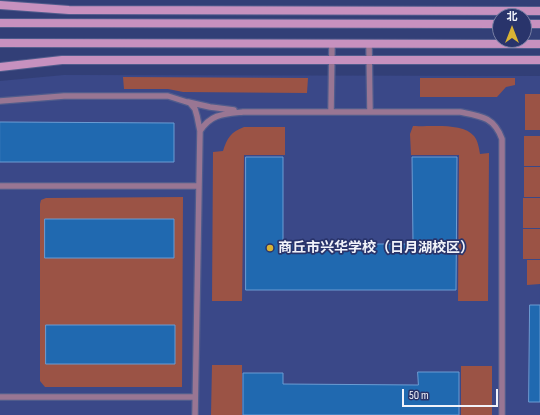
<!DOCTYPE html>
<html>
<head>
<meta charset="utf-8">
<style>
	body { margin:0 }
	#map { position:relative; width:540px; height:415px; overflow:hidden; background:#323f77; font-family:"Sofia Sans Condensed","Noto Sans SC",sans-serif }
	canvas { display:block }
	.north { position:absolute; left:492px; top:8px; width:40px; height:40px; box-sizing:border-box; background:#29346b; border:1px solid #7980a4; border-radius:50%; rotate:0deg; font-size:11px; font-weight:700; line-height:16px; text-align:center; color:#f1f3fa }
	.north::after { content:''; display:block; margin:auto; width:14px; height:18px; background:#d9b334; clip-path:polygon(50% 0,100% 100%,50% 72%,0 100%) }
	.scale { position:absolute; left:402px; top:389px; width:96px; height:18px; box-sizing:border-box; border:2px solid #f1f3fa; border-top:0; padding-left:5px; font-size:12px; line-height:14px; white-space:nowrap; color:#f1f3fa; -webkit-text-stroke:3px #29346b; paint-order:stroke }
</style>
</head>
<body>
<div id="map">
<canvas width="540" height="415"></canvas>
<div class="north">北</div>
<div class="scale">50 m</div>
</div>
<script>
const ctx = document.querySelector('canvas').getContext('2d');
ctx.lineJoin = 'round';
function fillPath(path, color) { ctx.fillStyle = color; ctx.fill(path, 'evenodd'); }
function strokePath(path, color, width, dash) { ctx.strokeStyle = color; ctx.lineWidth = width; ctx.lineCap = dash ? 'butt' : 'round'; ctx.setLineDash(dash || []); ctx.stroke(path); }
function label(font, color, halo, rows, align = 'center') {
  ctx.font = font + ' "Sofia Sans Condensed","Noto Sans SC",sans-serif'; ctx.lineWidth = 3.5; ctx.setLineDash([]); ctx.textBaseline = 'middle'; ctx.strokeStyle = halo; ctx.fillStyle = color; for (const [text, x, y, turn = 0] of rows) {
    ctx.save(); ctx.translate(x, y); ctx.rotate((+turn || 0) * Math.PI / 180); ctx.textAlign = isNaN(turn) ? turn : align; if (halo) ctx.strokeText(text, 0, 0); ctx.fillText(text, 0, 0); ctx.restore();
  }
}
fillPath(new Path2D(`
	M64,75L540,76V415H0V81Z`), '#3a4888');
fillPath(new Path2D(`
	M123,77L308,78L307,93L183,92L168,89H124Z
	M420,78H515V85L506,87L497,97H420Z
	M525,94H540V130H525Z
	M413,126C429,127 463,122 474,136C478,141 479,148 480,154L489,153L488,301H458L459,155H411L410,134Z
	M244,127H285V155H244L242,301H212L213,152L223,151C227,138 231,132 244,127Z
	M524,136H540V166H524Z
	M524,167H540V197H524Z
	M183,197L182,387H45L40,381V204L41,200L46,198Z
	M523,198H540V228H523Z
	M523,229H540V259H523Z
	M527,260H540V284L527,285Z
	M212,365H242V415H211Z
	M461,366H492V415H461Z`), '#9b5345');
const building = new Path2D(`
	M0,122L174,123V162H0Z
	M246,157H283V244H413L412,157H457L456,290H246Z
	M45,219H174V258H45Z
	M530,305H540V402H529Z
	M46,325H175V364H46Z
	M418,372H459V415H243V373H283V384L418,385Z`);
fillPath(building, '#2069b0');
strokePath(building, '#6b9cd3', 1);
const lane = new Path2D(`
	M369,44L370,112
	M0,101L64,96H168L190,103L195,109L197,116L200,131
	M188,102L210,107L234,110
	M331,112L332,43
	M0,186H198
	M0,397H195
	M195,415L200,131C211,114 223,114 243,112H460C481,116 494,117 502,139V415`);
const secondary = new Path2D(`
	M0,5L69,10L540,11
	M0,23L500,24
	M524,24H540
	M0,43L540,44
	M0,67L62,60H540`);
strokePath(lane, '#515c8c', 8);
strokePath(secondary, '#515c8c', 10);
strokePath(lane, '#997693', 5.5);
strokePath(secondary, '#c791bf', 8);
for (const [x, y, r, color] of [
	[270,248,4,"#d9b334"]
]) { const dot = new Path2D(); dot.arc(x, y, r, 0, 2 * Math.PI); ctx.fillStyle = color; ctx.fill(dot); strokePath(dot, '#29346b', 1.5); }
label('bold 14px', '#f1f3fa', '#29346b', [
	["商丘市兴华学校（日月湖校区）",278,248]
], 'left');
</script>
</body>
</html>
